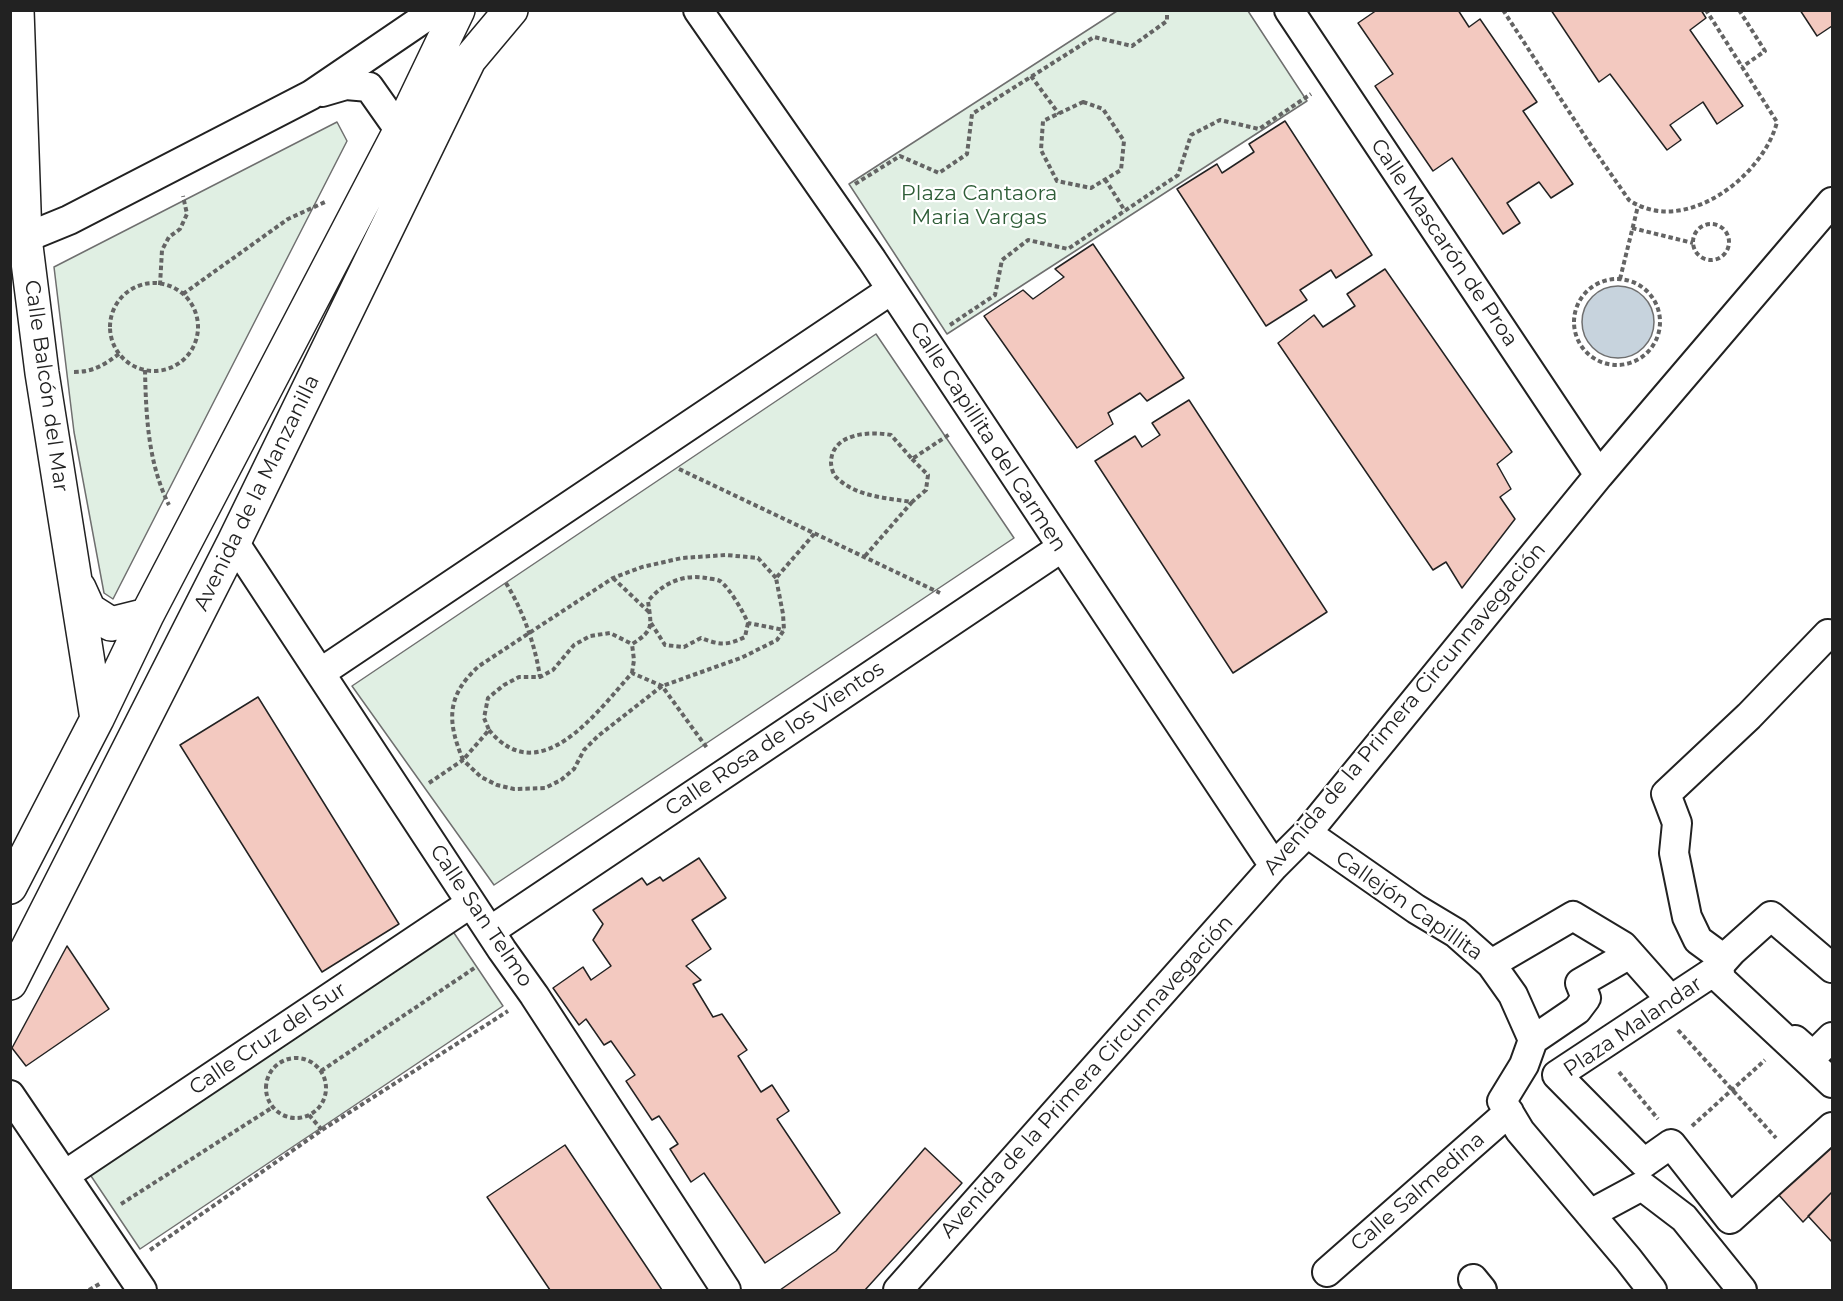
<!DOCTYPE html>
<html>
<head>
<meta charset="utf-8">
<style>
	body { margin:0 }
	#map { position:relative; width:1843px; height:1301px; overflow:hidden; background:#fff; font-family:Montserrat,sans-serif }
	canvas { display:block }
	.frame { position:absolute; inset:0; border:12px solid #222; pointer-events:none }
</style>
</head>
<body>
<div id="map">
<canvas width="1843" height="1301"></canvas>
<div class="frame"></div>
</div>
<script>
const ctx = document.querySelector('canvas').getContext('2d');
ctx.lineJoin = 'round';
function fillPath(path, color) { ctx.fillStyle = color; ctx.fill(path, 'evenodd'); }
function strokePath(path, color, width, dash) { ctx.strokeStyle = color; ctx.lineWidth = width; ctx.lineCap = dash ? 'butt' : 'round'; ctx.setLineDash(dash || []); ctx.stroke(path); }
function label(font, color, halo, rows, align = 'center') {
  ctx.font = font + ' Montserrat,sans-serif'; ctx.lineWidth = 4.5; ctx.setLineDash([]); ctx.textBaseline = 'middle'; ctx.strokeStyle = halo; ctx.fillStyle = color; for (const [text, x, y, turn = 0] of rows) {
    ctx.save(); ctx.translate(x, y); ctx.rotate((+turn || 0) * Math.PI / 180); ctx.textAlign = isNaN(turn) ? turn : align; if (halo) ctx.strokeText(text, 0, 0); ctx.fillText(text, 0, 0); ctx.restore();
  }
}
const green = new Path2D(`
	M1117,11H1248L1307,101L947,334L849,184Z
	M337,122L347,141L113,599L104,593L74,432L54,267Z
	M876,334L1014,538L494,885L352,686Z
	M452,930L503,1006L140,1249L89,1173Z`);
fillPath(green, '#e0efe3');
strokePath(green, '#6f6f6f', 1.5);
const water = new Path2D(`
	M1582 322a36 36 0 1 1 72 0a36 36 0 1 1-72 0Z`);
fillPath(water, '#c7d3dd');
strokePath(water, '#6f6f6f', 1.5);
const building = new Path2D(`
	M1377,10H1458L1469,27L1480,19L1537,102L1523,111L1573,184L1551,198L1539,182L1507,203L1520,223L1503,234L1452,158L1433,171L1375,86L1393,74L1358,23Z
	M1551,10H1701L1706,18L1690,30L1743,106L1717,124L1703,102L1670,125L1681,140L1667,150L1610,74L1599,82Z
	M1800,10H1832V26L1817,36Z
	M1285,121L1372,255L1336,278L1331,270L1300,290L1307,300L1266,326L1177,189L1217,164L1222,173L1254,152L1249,144Z
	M1093,244L1184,378L1147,401L1140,393L1108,413L1113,424L1077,448L984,316L1023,290L1033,299L1064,277L1055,269Z
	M1385,269L1512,452L1497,464L1511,489L1500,497L1515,519L1462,588L1446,562L1433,570L1278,343L1314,315L1323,327L1355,306L1347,294Z
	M1189,400L1327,612L1233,673L1095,461L1135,436L1142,447L1160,435L1152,423Z
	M258,697L399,924L322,972L180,745Z
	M699,858L726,898L692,920L711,949L686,966L701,980L693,984L713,1017L722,1014L747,1050L738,1056L761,1092L772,1085L789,1111L777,1119L840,1213L765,1263L704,1173L691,1182L670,1149L678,1144L659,1116L652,1120L626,1081L635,1075L611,1041L604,1045L586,1019L579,1025L553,988L583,967L591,980L611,966L593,940L603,924L593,910L642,878L647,885L660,877L663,881Z
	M67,946L109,1009L26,1066L12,1048Z
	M1832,1127V1192L1803,1222L1769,1184Z
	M565,1145L662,1290H550L487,1197Z
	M925,1148L962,1183L865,1290H780L836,1251Z
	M1832,1192V1242L1808,1216Z`);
fillPath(building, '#f3c9c0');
strokePath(building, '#222', 1.5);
const street = new Path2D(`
	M698,10L872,260L1274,866
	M1289,10L1599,475
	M322,92L346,85L369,87L400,131
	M25,238L69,220L311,95L436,10
	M234,542L502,950L534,995L726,1290
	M320,673L891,290
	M1307,833L1416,909L1456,933L1491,964L1513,995L1533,1040L1524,1065L1502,1101L1520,1131L1628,1259L1652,1290
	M490,931L1061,548
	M1724,959L1698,940L1687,917L1674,853L1677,823L1666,794L1749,716L1828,634
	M1491,964L1573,916L1623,946L1662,990
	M1720,973L1716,969L1732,951L1771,916L1832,968
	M1533,1040L1577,1010L1586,998L1580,983L1630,954
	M1795,1040L1813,1056L1832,1037
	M1832,1083L1713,972L1557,1075L1644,1163L1671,1144L1730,1219L1832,1127
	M10,1095L142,1290
	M65,1175L471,903
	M1590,1214L1642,1186L1684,1218L1742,1290
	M1327,1272L1509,1112
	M1473,1279L1482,1290
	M898,1290L1274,866L1307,833L1599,475L1832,202`);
const secondary = new Path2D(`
	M17,10L25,238L42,373L97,719
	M79,588L89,610L111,624L147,615
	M10,887L97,719L147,615L400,131L458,10
	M10,983L234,542L469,60L511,10`);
strokePath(street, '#222', 32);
strokePath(secondary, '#222', 36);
strokePath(new Path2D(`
	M1503,10L1590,144L1629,200C1684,237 1763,177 1777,122L1706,10
	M1739,10L1765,51L1742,67
	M1031,76L1059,114
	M1083,102L1103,109L1124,141L1121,170L1091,188L1057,181L1041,150L1043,121Z
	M1105,179L1125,211
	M855,184L900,156L939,173L967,154L972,114L1094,37L1132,46L1167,21V10
	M1693 242a18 18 0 1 1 36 0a18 18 0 1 1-36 0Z
	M1632,228L1693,243
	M1574 322a43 43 0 1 1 86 0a43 43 0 1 1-86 0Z
	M1620,279L1638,206
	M110 327a44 44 0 1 1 88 0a44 44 0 1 1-88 0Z
	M160,285L162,250L169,237L180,229L187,214L183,196
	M183,294L288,219L325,202
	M950,325L995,295L1002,260L1028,240L1068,249L1178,175L1191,135L1220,120L1259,129L1311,94
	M145,370C146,416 148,463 169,505
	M74,372C93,372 104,365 119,354
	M912,459L928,475L926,490L912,502
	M679,469L940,593
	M865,556L912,502C887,498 857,497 837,478C833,475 831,467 831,462C832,433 870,431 891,435L912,459L950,434
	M613,578L649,612
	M776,578L758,558L726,555L682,558L642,567L613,578L479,666C446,696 447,721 463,760L489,730L484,718L488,698L504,685L519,677H540L553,670L574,645L590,636L610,633L632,644C655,630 651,625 648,601C663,583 683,574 706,578C710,579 716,579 720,581C729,587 744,613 748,623L784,630
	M506,583C523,611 535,644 540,677
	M651,623L665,645L684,647L701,638C720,645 726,646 745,637L748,623
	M632,673L634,660L632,644
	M489,730C540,792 598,711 632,673L662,686L707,748
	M429,783L463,760L481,777L497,785L514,789L545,788L561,780L574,769L584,750L598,736L662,686L741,658L777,640L784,630L783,614L776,578L815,533
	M1678,1030L1776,1138
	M266 1088a30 30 0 1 1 60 0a30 30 0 1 1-60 0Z
	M321,1071L476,967
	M1619,1072L1658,1119
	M309,1115L322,1130
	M1692,1126L1765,1060
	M121,1204L273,1107
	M150,1250L322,1130L508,1011
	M89,1290L101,1283`), '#646464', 4, [4.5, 3]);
strokePath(street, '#fff', 28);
strokePath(secondary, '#fff', 33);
label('21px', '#2f5e38', '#fff', [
	["Plaza Cantaora",979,194],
	["Maria Vargas",979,218]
]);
label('21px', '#222', '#fff', [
	["Calle Mascarón de Proa",1444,243,56],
	["Calle Balcón del Mar",46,386,82],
	["Calle Capillita del Carmen",988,437,57],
	["Avenida de la Manzanilla",257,493,-64],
	["Avenida de la Primera Circunnavegación",1405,709,-50],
	["Calle Rosa de los Vientos",775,739,-34],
	["Callejón Capillita",1409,906,35],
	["Calle San Telmo",481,916,56],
	["Plaza Malandar",1633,1027,-34],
	["Calle Cruz del Sur",268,1039,-34],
	["Avenida de la Primera Circunnavegación",1087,1077,-48],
	["Calle Salmedina",1418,1192,-41]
]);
</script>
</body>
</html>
